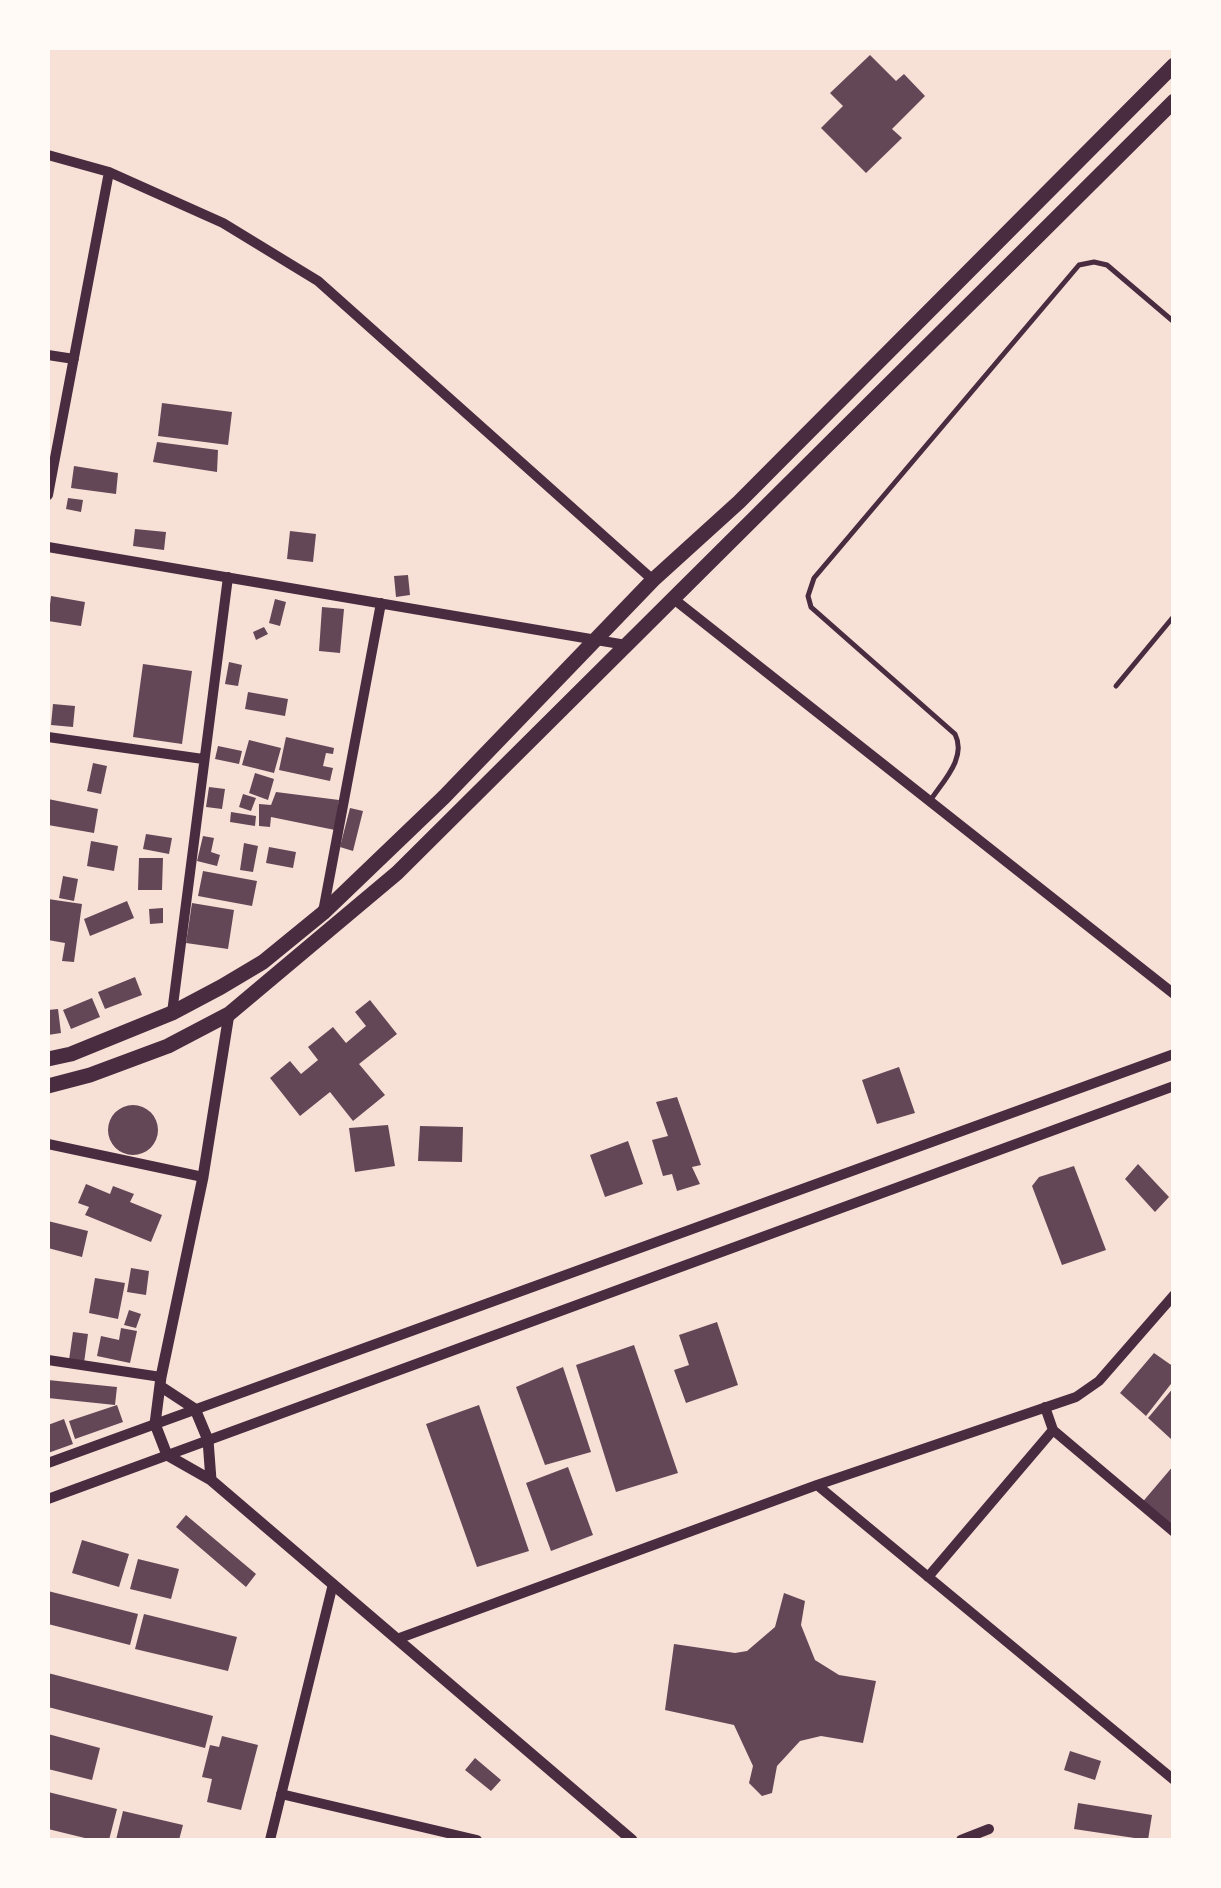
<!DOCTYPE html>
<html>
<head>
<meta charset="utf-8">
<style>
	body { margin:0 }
	#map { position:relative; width:1221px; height:1888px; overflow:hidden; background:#f7e1d7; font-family:Signika,sans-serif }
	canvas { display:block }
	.frame { position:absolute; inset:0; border:50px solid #fffaf5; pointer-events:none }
</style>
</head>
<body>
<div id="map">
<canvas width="1221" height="1888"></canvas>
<div class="frame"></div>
</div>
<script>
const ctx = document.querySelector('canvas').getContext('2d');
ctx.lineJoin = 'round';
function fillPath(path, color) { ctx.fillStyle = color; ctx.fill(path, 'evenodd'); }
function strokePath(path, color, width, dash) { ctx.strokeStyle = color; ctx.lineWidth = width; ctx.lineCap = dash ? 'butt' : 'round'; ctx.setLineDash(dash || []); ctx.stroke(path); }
fillPath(new Path2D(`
	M870,55L896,81L904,74L925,96L892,129L902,138L866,173L821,128L843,106L830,93Z
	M162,403L232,412L228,445L158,436Z
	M157,442L218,450L217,472L153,462Z
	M74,466L118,473L116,494L71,488Z
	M68,498L83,500L81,512L66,509Z
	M135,529L166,532L164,550L133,546Z
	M290,531L316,534L313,562L287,559Z
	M408,575L410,595L396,597L394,576Z
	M51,596L85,602L81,626L48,621Z
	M275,599L286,602L280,626L269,623Z
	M322,607L344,609L340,653L319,651Z
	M264,627L268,634L256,640L253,632Z
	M229,662L242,665L238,686L225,684Z
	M143,664L192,671L182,744L133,737Z
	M248,692L288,699L285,716L245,709Z
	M53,704L75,706L73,727L51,725Z
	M286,737L334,748L333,754L326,753L323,766L333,768L330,781L279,770Z
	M249,740L281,748L274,773L242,765Z
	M218,746L242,751L239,764L215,759Z
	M93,763L107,766L101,794L87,791Z
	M255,773L274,779L268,800L249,793Z
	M209,787L225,789L222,809L206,807Z
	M276,792L339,800L335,830L271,817L270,827L259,826V804L271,805Z
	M243,794L256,798L251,811L239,807Z
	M48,799L98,809L94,833L48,825Z
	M350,808L363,811L353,851L340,847Z
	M231,812L256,816L255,826L230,822Z
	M146,834L172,838L169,854L143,849Z
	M203,836L214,838L211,852L220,855L217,866L197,861Z
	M91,841L118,846L114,871L87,866Z
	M244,843L258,846L253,872L240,870Z
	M269,847L296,852L293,868L266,863Z
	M139,858H163L162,890H138Z
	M203,871L257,881L252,906L198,896Z
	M63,876L78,879L74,901L59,898Z
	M48,899L82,904L74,962L62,961L65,943L48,940Z
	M127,901L134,918L90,936L84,919Z
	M192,903L234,910L228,949L186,943Z
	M163,908V923L150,924L149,909Z
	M135,977L142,995L105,1009L98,992Z
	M92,998L100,1017L71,1029L63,1010Z
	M370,1000L397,1034L359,1064L385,1095L353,1121L330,1092L300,1116L270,1078L290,1061L301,1074L318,1060L308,1047L333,1027L346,1043L366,1026L355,1012Z
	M58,1009L61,1033L48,1035V1010Z
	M899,1067L915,1113L877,1124L862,1080Z
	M677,1097L701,1165L692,1167L700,1184L677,1191L672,1174L663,1176L652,1140L668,1136L656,1102Z
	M108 1130a25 25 0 1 1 50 0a25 25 0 1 1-50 0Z
	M388,1125L395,1166L355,1172L349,1128Z
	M420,1126L463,1127L462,1162L418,1161Z
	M628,1141L643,1184L605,1197L590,1155Z
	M1138,1164L1169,1197L1155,1212L1125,1179Z
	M1074,1166L1106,1250L1062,1265L1032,1186L1039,1177Z
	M86,1184L110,1194L113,1186L134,1194L130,1202L162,1215L151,1242L85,1215L89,1207L78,1203Z
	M48,1221L88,1231L82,1257L48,1248Z
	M131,1268L149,1271L146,1295L127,1292Z
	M95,1278L125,1283L118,1319L89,1313Z
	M129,1310L141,1314L136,1328L124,1325Z
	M717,1322L738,1385L686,1403L674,1370L689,1365L679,1335Z
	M121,1328L137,1331L130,1363L97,1356L101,1336L119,1340Z
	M73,1332L88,1334L84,1363L69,1360Z
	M634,1345L678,1473L616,1492L576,1365Z
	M1154,1353L1174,1367V1380L1146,1416L1120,1393Z
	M563,1367L591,1452L545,1465L516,1387Z
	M48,1380L117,1387L115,1405L48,1398Z
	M1174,1387V1435L1171,1439L1148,1418Z
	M117,1405L123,1422L75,1439L69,1421Z
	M479,1405L529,1551L477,1567L426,1424Z
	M64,1419L73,1444L48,1453V1425Z
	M1174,1465V1529L1140,1505Z
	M568,1467L593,1535L551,1551L526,1483Z
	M186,1515L256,1574L246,1587L176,1527Z
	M82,1540L129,1554L119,1587L72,1573Z
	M138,1559L179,1569L171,1599L130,1589Z
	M48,1591L138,1614L130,1645L48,1624Z
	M784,1593L805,1601L801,1625L815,1660L839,1675L876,1681L863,1743L821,1736L800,1741L777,1766L772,1793L762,1796L749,1783L753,1766L734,1725L665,1710L674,1644L735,1653L747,1651L775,1627Z
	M144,1614L237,1637L228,1671L135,1649Z
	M48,1673L213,1716L205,1748L48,1707Z
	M48,1734L100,1748L92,1780L48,1769Z
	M222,1736L258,1745L241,1810L207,1802L212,1779L202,1777L210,1745L219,1747Z
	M1070,1751L1101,1761L1095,1780L1064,1770Z
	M475,1758L501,1780L491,1791L465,1770Z
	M48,1792L117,1809L109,1840H93L48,1829Z
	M1078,1803L1152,1815L1148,1840L1074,1829Z
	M123,1811L183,1825L179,1840H116Z`), '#644757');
strokePath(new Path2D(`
	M1116,686L1174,616
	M930,801C943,781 967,758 955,734L811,607L808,596L814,578L1079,265L1094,262L1107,265L1174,322`), '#4a2c40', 5);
strokePath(new Path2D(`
	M48,155L109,172L223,223L318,281L653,580
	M48,355L74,359
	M48,495L109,172
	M48,547L626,645
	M675,600L1174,994
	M48,737L203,759
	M323,912L381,603
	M172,1013L228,577
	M48,1144L203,1177
	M48,1360L161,1377
	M1045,1407L1053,1430L1174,1532
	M48,1463L1174,1054
	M817,1485L1174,1780
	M48,1499L1174,1086
	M928,1577L1053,1430
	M397,1639L817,1485L1076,1397L1099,1381L1174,1295
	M281,1794L477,1840
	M270,1840L333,1584
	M961,1840L989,1829`), '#4a2c40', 10);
strokePath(new Path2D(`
	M229,1014L203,1177L161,1377L155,1424L167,1455L211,1480L632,1840
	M160,1386L195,1409L208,1440L211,1480`), '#4a2c40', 11);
strokePath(new Path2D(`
	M48,1059L71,1054L172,1013L221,987L263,962L323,913L444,797L653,580L739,502L1174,65
	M48,1086L90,1075L168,1046L229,1014L397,873L1174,101`), '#4a2c40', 15);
</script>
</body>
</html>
